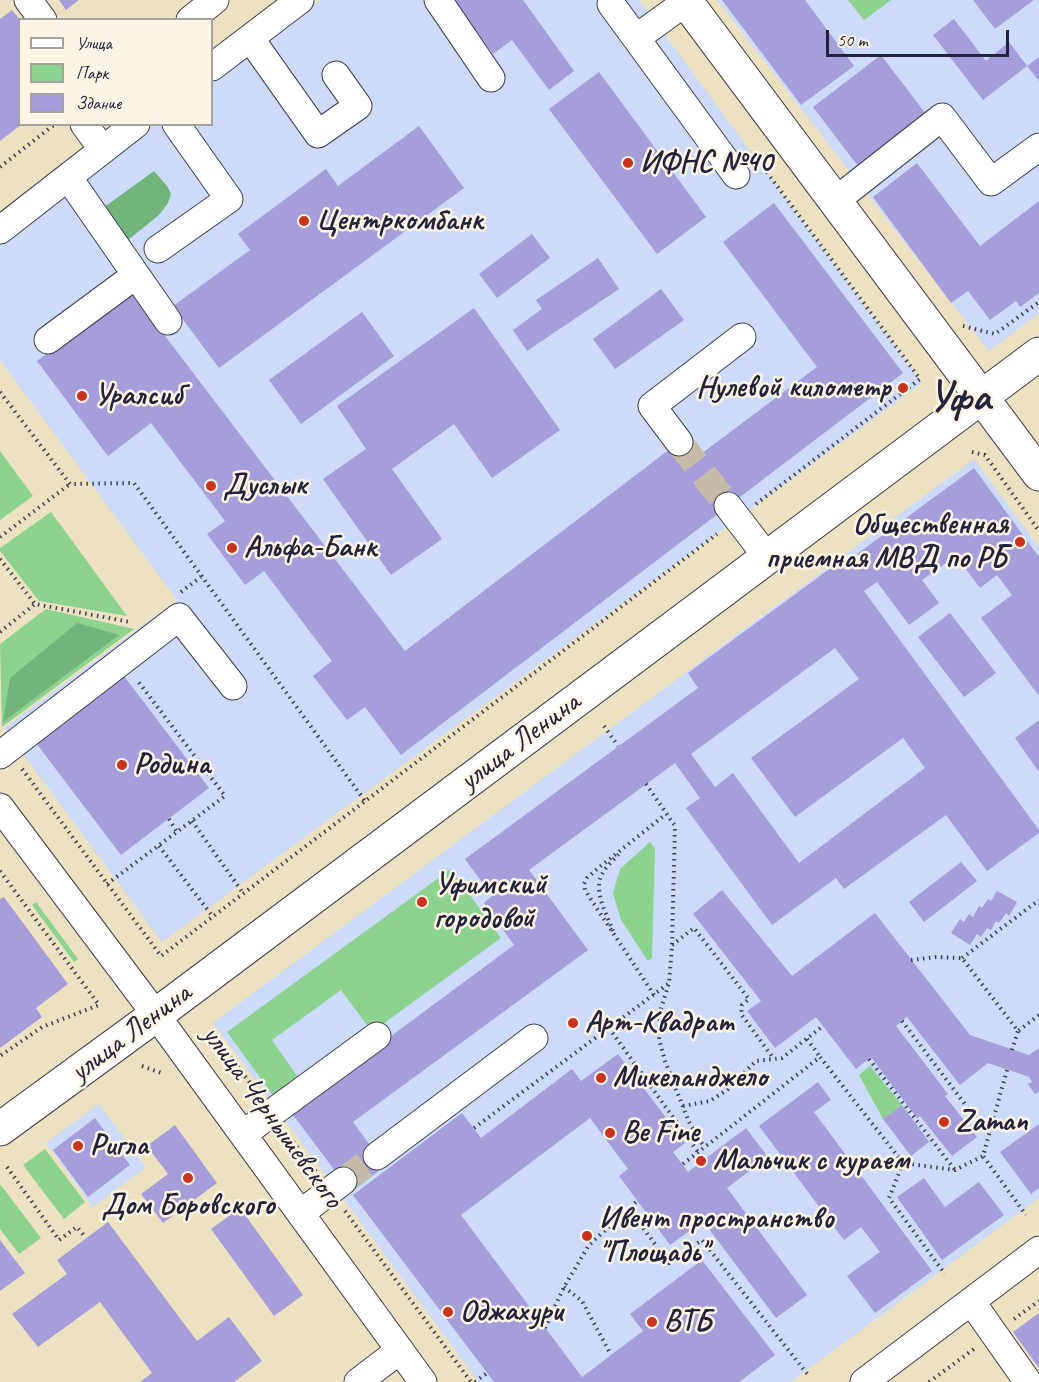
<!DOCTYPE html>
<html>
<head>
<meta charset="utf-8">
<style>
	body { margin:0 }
	#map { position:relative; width:1039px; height:1382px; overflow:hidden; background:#ece2c1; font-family:Caveat,sans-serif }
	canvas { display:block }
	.legend { position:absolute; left:18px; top:18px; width:195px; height:108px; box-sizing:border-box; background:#fcf5e5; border:2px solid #a5a1a1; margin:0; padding:8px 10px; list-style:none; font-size:18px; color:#22223b }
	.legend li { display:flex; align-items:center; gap:12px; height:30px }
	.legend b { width:30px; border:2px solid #a5a1a1 }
	.scale { position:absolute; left:826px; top:30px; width:183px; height:27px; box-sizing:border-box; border:3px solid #22223b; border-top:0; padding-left:8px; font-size:18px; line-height:21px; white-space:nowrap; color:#22223b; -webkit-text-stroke:4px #fcf5e5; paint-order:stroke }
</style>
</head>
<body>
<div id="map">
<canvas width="1039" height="1382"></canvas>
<ul class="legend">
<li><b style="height:8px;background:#fff"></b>Улица</li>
<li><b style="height:16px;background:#8bd38f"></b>Парк</li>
<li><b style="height:16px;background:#a69eda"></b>Здание</li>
</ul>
<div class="scale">50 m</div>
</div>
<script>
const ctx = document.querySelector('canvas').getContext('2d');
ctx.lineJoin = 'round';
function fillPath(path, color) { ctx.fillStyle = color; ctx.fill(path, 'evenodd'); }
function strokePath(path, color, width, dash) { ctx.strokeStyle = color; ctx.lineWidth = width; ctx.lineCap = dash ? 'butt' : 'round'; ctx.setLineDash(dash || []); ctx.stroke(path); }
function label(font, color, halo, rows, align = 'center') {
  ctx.font = font + ' Caveat,sans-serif'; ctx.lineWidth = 5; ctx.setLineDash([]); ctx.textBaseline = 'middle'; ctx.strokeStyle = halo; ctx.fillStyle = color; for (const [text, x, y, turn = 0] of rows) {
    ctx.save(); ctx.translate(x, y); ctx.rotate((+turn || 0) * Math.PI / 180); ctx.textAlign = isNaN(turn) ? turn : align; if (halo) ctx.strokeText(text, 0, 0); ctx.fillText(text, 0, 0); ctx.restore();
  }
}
fillPath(new Path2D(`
	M321,0H639L922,383L162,942L4,728L177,600L0,360V236L152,125L212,124V81Z
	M717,0H1039V313L989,351Z
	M974,459L1039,547V1198L791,1382H479L213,1023Z
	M99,1104L146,1167L93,1207L46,1143Z`), '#ccdbf9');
fillPath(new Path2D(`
	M848,0H891L864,20Z
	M0,451L33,496L0,520Z
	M51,512L127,616L39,601L0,551V548Z
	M46,609L134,629L2,727L0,644Z
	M650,842L655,849L652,958L648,961L621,920L613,893L620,869Z
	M451,869L501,938L372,1032L341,990L272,1040L302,1083L277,1101L227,1032Z
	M36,902L78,959L74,962L32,905Z
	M870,1066L902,1105L883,1119L859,1075Z
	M45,1149L85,1202L64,1219L23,1165Z
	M0,1184L41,1238L19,1254L0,1229Z`), '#8bd38f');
fillPath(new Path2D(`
	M154,171L167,186L171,194L168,203L159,215L128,240L103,208Z
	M77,623L119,635L3,722L10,678Z`), '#70b57a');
fillPath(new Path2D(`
	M59,0H79L66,10Z
	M454,0H523L574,71L549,90L512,40L493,54Z
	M722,0H805L854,66L801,105Z
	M973,0H1034L995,29Z
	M12,10L20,20V124H22L0,141V19Z
	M954,19L986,61L1009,42L1027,66L983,100L933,35Z
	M881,55L929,118L861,170L813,107Z
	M1039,57V81L1027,66Z
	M599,72L706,217L657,254L549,109Z
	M419,126L464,188L219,368L173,306L250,250L238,234L326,169L338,186Z
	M917,163L980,246L1039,201V293L1020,307L1016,301L990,320L968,291L951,303L873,197Z
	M774,203L903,373L401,755L365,707L347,720L313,676L332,661L264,571L245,585L207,534L225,521L151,423L108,456L37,361L130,290L405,651L687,436L701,454L817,367L723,242Z
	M532,234L550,258L497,298L479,274Z
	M598,258L619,289L527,351L513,330L542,309L536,300Z
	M661,289L684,320L615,369L593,339Z
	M474,308L560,430L492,478L454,424L392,469L442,539L391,575L323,479L366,449L337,406Z
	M362,312L394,356L301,424L269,380Z
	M974,468L1039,557V696L981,618L1012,595L997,575L980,588L956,556L922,580L939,603L909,625L877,582L864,591L1039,830V833L987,871L946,815L844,889L836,878L772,925L686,808L700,798L675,763L529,870L588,950L353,1122L385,1166L351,1192L290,1111L514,945L484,903L492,896L465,859L698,688L688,673L839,562L845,570L860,559L857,554ZM835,648L859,679L751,758L795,817L903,738L925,768L799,863L733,773L715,787L691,754Z
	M950,613L996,673L964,697L918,637Z
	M124,676L209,788L121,855L36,743Z
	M1039,720V772L1015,738Z
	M961,862L977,881L924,922L909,902Z
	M722,890L792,976L875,913L970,1035L1029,1055L1039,1048V1092L1035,1094L1032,1090L1028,1084L1032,1082L1029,1077L988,1063L960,1085L907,1017L896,1026L948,1094L945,1096L977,1137L952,1156L920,1116L917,1118L871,1057L856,1069L816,1017L775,1048L747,1011L761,1001L693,914Z
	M997,891L1017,902L1009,916L1006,913L999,923L996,921L991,930L987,928L981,937L977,934L970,945L951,933L960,919L964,922L969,914L973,917L979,906L982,908L988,899L991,901Z
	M4,897L68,984L36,1008L42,1017L0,1048V899Z
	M618,1054L685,1143L673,1152L688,1172L746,1128L768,1157L727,1188L807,1295L776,1318L703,1221L670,1245L619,1176L628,1169L590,1118L461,1215L582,1377L643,1331L630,1314L702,1260L775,1355L739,1382H494L353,1195L462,1113L481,1138L572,1069L581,1081Z
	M818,1082L831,1100L814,1112L932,1271L875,1313L847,1276L880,1252L861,1227L844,1240L759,1126Z
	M902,1105L929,1142L911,1156L883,1119Z
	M95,1118L130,1165L88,1197L53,1150Z
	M1039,1124V1188L1031,1194L1000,1152Z
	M175,1125L217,1183L163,1223L141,1194L168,1174L147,1146Z
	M924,1178L945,1207L979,1182L1004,1215L942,1260L897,1197Z
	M240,1208L303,1295L274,1316L211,1229Z
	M108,1222L197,1341L229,1317L262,1361L234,1382H140L152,1373L100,1302L38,1347L12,1314L67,1274L57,1260Z
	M0,1240L25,1273L0,1291Z
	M1039,1313V1368L1013,1332Z`), '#a69eda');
strokePath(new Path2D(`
	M679,442L728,506
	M343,1181L377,1156`), '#c4bca6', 27, [27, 14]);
const minor = new Path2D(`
	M28,0L43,20
	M438,0L491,78
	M611,4L736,175
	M190,20L215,0
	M250,38L318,134L358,106L336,75
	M636,38L686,2
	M212,67L300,0
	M84,124L103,150
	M68,177L168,321
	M835,201L942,117L991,182L1039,147
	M0,230L136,124
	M158,249L229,199L176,124
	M48,340L136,275
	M679,442L652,406L742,337
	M728,506L767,557
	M0,755L179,617L233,686
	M0,807L156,1015L423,1382
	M243,1134L377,1036
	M377,1156L534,1038
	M301,1213L343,1181
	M971,1301L1028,1382
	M358,1382L400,1350
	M864,1382L1039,1250`);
const major = new Path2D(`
	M685,0L1039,474
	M0,1129L156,1015L1039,354`);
strokePath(minor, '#403f4f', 29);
strokePath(major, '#403f4f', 35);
strokePath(new Path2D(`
	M0,167L55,124
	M963,326L995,334L1039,302
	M0,392L70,484L134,483L365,801
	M972,452L985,455L1039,531
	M756,504L920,379L760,163
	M0,537L70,484
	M0,559L35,604L130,622
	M181,592L202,576
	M0,632L35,604
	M604,726L618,746
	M22,769L161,956L717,534
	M646,784L675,826L672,945L669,983L660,1012L659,1039L665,1061L678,1094L689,1122L704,1147
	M169,819L177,832
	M192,821L243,893
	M159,846L213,917
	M0,871L99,1005L42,1027L0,1056
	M107,884L225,796L137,680
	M613,931C607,915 594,893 601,876C605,868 613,860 619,854
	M672,945L694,928L749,999L742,1005L741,1014L774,1059
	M962,958L1039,900
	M911,960L936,957L962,958L1018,1031L1039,1015
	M654,995L594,904L585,890L584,884L587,878L596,870L666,814
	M902,1021L983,1128L990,1131
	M609,1028L698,1152
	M216,1038L257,1092
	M807,1039L820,1057
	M1012,1050L1018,1031
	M869,1059L955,1170
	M142,1066L164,1074
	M1007,1070L983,1156L1026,1215
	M683,1106L710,1101L727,1090L756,1061L782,1058L823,1026
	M474,1128L668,984
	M286,1132L316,1172
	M903,1163L889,1198L945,1274
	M683,1164L820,1057L903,1163L955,1170L983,1156
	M7,1167L59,1240L77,1227L86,1238
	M629,1209L669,1263L702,1240L808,1375
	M345,1211L471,1382
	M564,1287L582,1301L611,1355
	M1014,1319L1039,1301
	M545,1328L564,1287L589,1245L637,1201
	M475,1382L487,1373
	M929,1382L974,1349`), '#403f4f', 4, [1.5, 4.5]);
strokePath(minor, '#fff', 27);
strokePath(major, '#fff', 33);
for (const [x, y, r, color] of [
	[628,163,6,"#c8321e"],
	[304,221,6,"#c8321e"],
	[903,388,6,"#c8321e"],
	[82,396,6,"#c8321e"],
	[211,486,6,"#c8321e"],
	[1020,542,6,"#c8321e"],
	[232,548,6,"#c8321e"],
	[122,765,6,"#c8321e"],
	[422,902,6,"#c8321e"],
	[573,1023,6,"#c8321e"],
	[601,1078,6,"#c8321e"],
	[944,1122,6,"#c8321e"],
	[610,1133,6,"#c8321e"],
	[78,1146,6,"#c8321e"],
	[701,1161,6,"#c8321e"],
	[188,1178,6,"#c8321e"],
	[587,1236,6,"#c8321e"],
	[448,1312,6,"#c8321e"],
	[652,1322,6,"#c8321e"]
]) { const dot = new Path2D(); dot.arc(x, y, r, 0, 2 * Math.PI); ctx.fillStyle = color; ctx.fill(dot); strokePath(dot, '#fcf5e5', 2); }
label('bold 30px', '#22223b', '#fcf5e5', [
	["ИФНС №40",640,163],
	["Центркомбанк",316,221],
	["Нулевой километр",891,388,"right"],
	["Уралсиб",94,396],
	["Дуслык",223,486],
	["Общественная",1008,525,"right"],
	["приемная МВД по РБ",1008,559,"right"],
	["Альфа-Банк",244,548],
	["Родина",134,765],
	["Уфимский",434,885],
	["городовой",434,919],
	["Арт-Квадрат",585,1023],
	["Микеланджело",613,1078],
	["Zaman",956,1122],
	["Be Fine",622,1133],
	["Ригла",90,1146],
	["Мальчик с кураем",713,1161],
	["Дом Боровского",188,1206,"center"],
	["Ивент пространство",599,1219],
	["\"Площадь\"",599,1253],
	["Оджахури",460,1312],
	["ВТБ",664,1322]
], 'left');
label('30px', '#22223b', '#fcf5e5', [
	["улица Ленина",520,742,-37],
	["улица Ленина",131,1033,-37],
	["улица Чернышевского",272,1117,54]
]);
label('bold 42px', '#22223b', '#fcf5e5', [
	["Уфа",959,399]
]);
</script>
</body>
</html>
